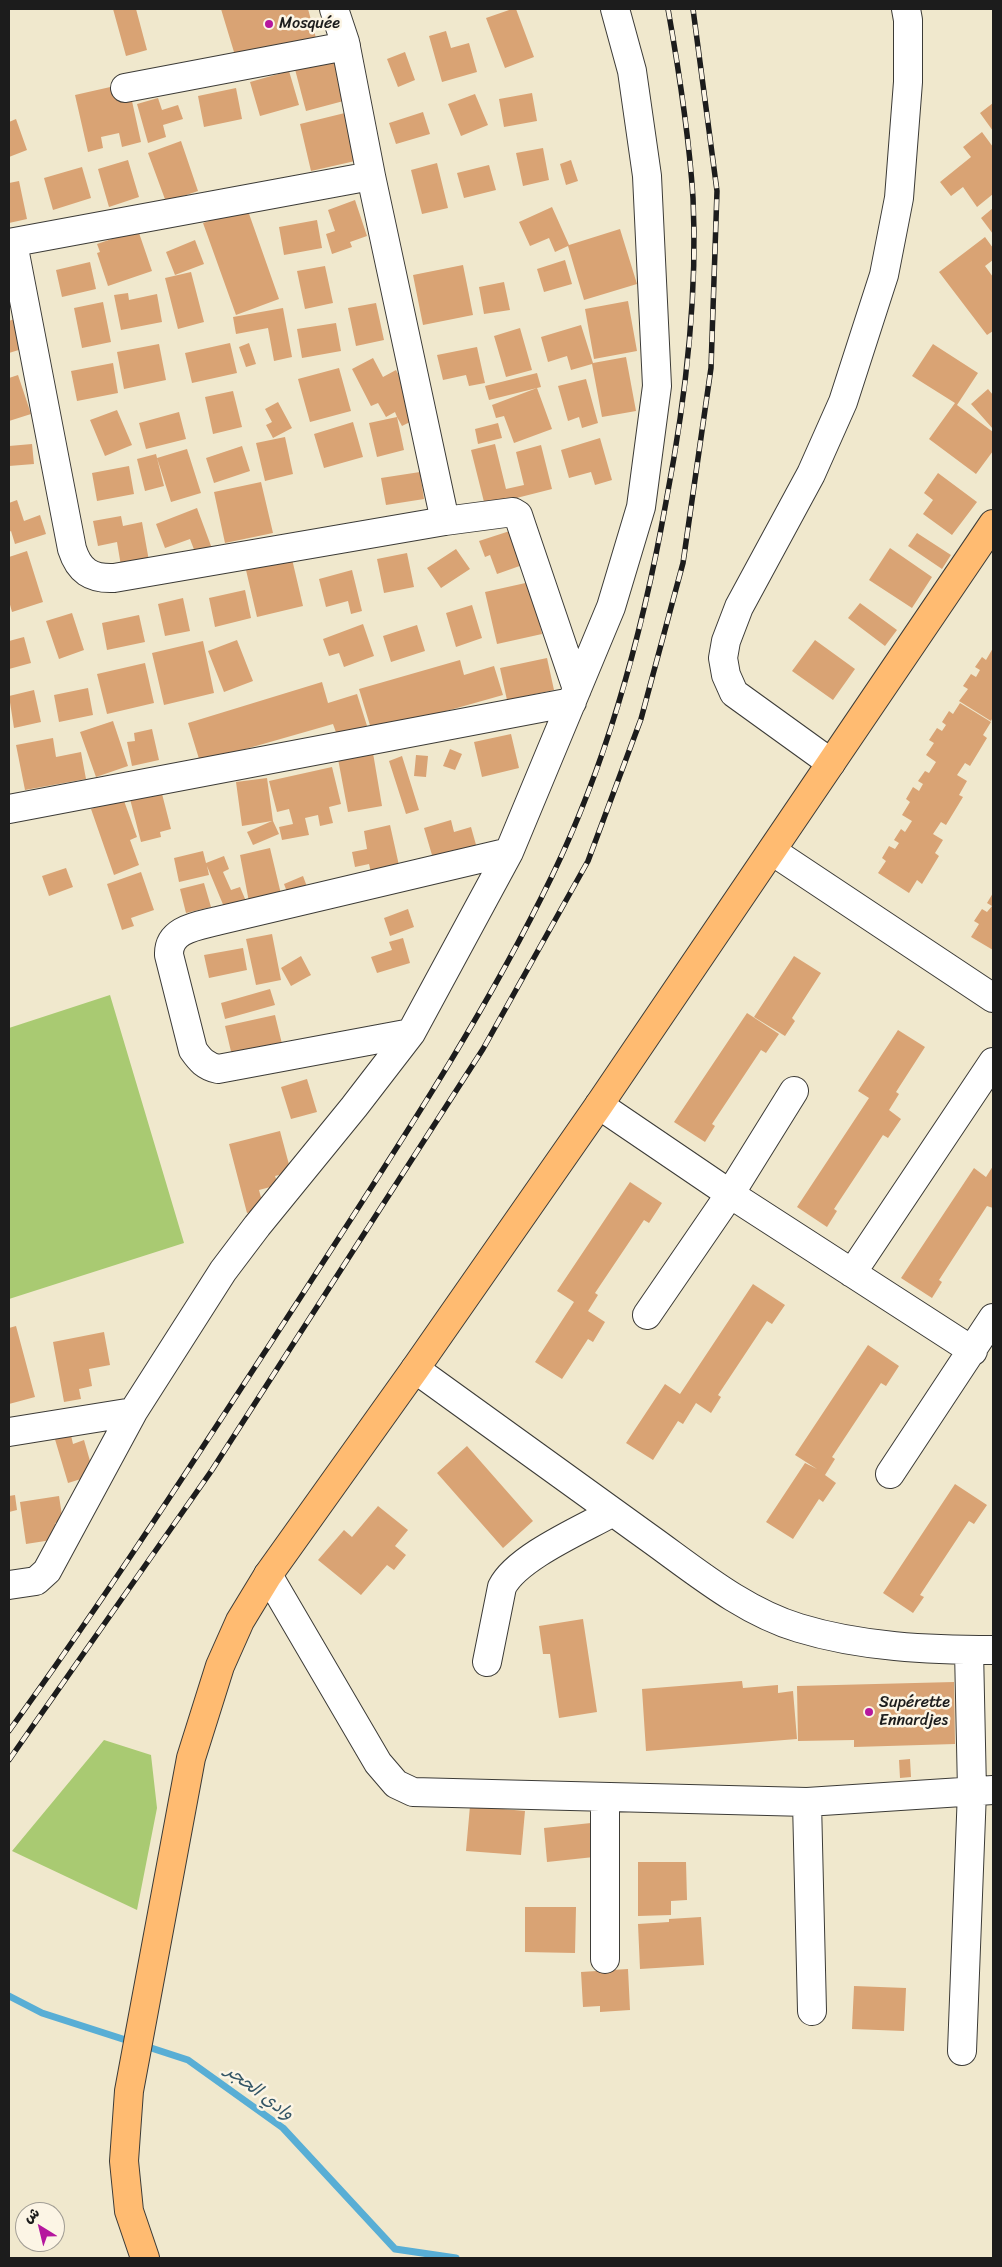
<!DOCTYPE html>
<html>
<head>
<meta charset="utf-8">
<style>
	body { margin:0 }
	#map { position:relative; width:1002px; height:2267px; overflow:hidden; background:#f0e8cd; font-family:Sriracha,"Playpen Sans Arabic",sans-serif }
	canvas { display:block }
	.frame { position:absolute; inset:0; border:10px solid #1c1c1c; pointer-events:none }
	.north { position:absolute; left:15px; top:2202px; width:50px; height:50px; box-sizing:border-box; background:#fcf5e5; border:1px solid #a29e95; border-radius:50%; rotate:324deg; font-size:14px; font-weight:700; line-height:20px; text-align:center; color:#1c1c1c }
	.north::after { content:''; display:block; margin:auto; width:18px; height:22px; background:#b5179e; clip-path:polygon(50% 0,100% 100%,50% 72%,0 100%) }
</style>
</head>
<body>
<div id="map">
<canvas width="1002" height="2267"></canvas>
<div class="frame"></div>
<div class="north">ش</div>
</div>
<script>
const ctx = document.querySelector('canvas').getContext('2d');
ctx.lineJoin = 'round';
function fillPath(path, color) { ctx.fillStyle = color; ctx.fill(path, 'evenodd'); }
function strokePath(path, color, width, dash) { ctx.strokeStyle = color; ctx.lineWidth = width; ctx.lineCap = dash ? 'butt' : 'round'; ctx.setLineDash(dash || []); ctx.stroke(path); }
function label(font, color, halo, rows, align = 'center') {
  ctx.font = font + ' Sriracha,"Playpen Sans Arabic",sans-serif'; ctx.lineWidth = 5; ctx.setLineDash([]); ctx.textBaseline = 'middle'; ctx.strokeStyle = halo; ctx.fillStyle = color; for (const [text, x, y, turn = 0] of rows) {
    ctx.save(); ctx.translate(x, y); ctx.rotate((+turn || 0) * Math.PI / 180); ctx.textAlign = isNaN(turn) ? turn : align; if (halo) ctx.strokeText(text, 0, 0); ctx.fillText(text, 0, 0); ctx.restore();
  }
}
fillPath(new Path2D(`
	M110,995L184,1243L9,1299V1028Z
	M104,1740L151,1755L157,1808L137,1910L12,1851Z`), '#a9ca72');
strokePath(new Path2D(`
	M9,1996L42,2013L132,2042
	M142,2045L188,2060L283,2128L395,2249L456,2258`), '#58aed5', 7);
fillPath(new Path2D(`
	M113,9H136L147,50L126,56Z
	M221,9H308L316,38L237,62Z
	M512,9H516L534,57L505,68L486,18Z
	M446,31L451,48L469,43L477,72L442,82L429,36Z
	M347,43L351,99L306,111L292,58Z
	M405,52L415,80L398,87L387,59Z
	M289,71L299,105L260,116L250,82Z
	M128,83L141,142L122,147L119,133L101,137L103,148L88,152L75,95Z
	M236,88L242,119L204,127L198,96Z
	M532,93L537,121L504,127L499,99Z
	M475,94L488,125L461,136L448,104Z
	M158,98L162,110L178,105L183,119L163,125L166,137L148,143L137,104Z
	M993,103V131L980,113Z
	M353,111L364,159L311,171L300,124Z
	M423,112L430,134L396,144L389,123Z
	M16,119L27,150L9,157V122Z
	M982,132L993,147V194L977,207L963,187L951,196L940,182L971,157L963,147Z
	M181,141L198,191L166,202L148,153Z
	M543,148L549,180L523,186L516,153Z
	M128,160L139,197L109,207L98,169Z
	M571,160L578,181L566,185L560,164Z
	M437,163L448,208L422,214L411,170Z
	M489,165L496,190L464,198L457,173Z
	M82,167L91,198L53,210L44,178Z
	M19,181L27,219L9,223V183Z
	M355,200L367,236L350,242L352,247L332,254L326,234L335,231L328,210Z
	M552,207L569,245L620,229L637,284L584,300L568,246L555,252L549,238L530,246L519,222Z
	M247,208L279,299L236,315L203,223Z
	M993,208V234L981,218Z
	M317,220L322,248L284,255L279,227Z
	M138,230L152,271L108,286L97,253L100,252L97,244Z
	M985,237L993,248V260L985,266L993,277V331L987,335L939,272Z
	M195,240L204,264L175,275L166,252Z
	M565,260L572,284L544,292L537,269Z
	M90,262L96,289L62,297L56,270Z
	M463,265L473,315L423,325L413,275Z
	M325,266L333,303L305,309L297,271Z
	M191,272L204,322L178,329L165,278Z
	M504,282L510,310L484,314L479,287Z
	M128,293L129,300L157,294L162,322L121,330L114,295Z
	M628,301L637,351L594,359L585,309Z
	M103,302L111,342L82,348L74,308Z
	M376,303L384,340L356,346L348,308Z
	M283,308L292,357L274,361L268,328L236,334L233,317Z
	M14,319L25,348L9,353V321Z
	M336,323L341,351L302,358L297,329Z
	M581,325L593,363L626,357L636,411L602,417L592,364L571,370L567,356L548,362L541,337Z
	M520,328L532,370L506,377L494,336Z
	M230,343L237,373L192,383L185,353Z
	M249,343L256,364L246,367L239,347Z
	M159,344L166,380L124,389L117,352Z
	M933,344L978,373L957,405L993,432V451L976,474L929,439L955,403L912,376Z
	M477,347L485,383L469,386L466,375L443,380L437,355Z
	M373,358L383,377L396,370L420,417L402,426L397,417L404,450L377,457L369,423L397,417L395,412L386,417L378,403L371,406L352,369Z
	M113,363L118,393L77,401L71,371Z
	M339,368L351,411L310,422L298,379Z
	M537,373L541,387L489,400L485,386Z
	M18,375L31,414L9,421V378Z
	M586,379L598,423L582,428L579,417L568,421L558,386Z
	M537,388L552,429L514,443L504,416L496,418L492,405Z
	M988,389L993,395V429L971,404Z
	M233,391L242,427L213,434L205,397Z
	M278,402L292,428L273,438L266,425L272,422L265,409Z
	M117,410L132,445L105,456L90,420Z
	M179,412L186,439L146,449L139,423Z
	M353,422L363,457L324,468L314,434Z
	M498,423L502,438L478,444L475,429Z
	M285,437L293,474L265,481L256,443Z
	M600,438L612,480L595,485L591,472L569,478L561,450Z
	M32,444L34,464L9,466V446Z
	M495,444L506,489L524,485L516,452L541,445L552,489L485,506L471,450Z
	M242,446L250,471L214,483L206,458Z
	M187,449L201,493L171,502L157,458Z
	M156,454L164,486L145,491L137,459Z
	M129,466L134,494L97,501L92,473Z
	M420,472L424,499L386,505L381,478Z
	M938,473L977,502L952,535L923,514L933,500L924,493Z
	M261,482L273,533L225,543L214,492Z
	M17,500L24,521L40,515L46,534L15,544L11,531L9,532V503Z
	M197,508L214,554L198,560L190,539L165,548L156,524Z
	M121,516L123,526L142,522L149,561L121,566L117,542L98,546L93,521Z
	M519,528L531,562L497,574L490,555L485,557L479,541Z
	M917,533L951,555L942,569L908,546Z
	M890,548L932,577L912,608L869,580Z
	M456,549L470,569L441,588L427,568Z
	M27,551L43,602L12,612L9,601V557Z
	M407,553L414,587L384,593L377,559Z
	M292,559L303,606L257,617L246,570Z
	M352,570L362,611L351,614L348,601L326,607L319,579Z
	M530,582L542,634L497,644L485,592Z
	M245,590L251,618L215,627L209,598Z
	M183,598L190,631L165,636L158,604Z
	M860,603L897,630L885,646L848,618Z
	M472,605L482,638L456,647L446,613Z
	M72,613L84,650L59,659L46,621Z
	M139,615L145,642L107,650L102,623Z
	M363,624L374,656L344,667L339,653L329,656L323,639Z
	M417,625L425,651L391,662L383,636Z
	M24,637L31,663L9,669V641Z
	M237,640L253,681L224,692L208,651Z
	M815,640L855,669L833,700L792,671Z
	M203,641L214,693L164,705L152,653Z
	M993,648V717L991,721L959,701L968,689L963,686L971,674L976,677L980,670L975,667L982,657L986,660Z
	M547,658L554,690L507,700L500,668Z
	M460,660L464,675L494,666L503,695L372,732L359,689Z
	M145,663L154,703L107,714L97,674Z
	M322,682L328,703L357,694L368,729L338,738L333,724L200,762L188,723Z
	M88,688L93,715L59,722L54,695Z
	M34,690L41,722L14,728L9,696Z
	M960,703L991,722L983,735L987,738L970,766L965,763L957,775L967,781L959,795L963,797L946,825L941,822L933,834L943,840L935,853L939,856L922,884L917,880L909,893L878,873L886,861L882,858L889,846L895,849L899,843L894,840L901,829L905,832L912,821L902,815L910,802L906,799L913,787L919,791L923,784L918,781L925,771L929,773L936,762L926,755L934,743L929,740L937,728L942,731L946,725L942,722L949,711L953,714Z
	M113,721L128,766L96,777L80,732Z
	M152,729L159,760L132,766L127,742L135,741L134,733Z
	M511,734L519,768L482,777L474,742Z
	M53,738L56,757L81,752L86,779L25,790L16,745Z
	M450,749L462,754L455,770L443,766Z
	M373,753L382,806L348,812L338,759Z
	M416,755L428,756L426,777L414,776Z
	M402,756L419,810L406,814L389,761Z
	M332,767L341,804L329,807L333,823L320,826L318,815L305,818L309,835L282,840L279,827L293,824L289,809L277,812L269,781Z
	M267,778L273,821L279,834L253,845L247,832L272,821L242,826L236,782Z
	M161,790L171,829L160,832L161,837L141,842L130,799Z
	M123,798L137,837L130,840L139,865L114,875L91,809Z
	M451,820L454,832L471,827L480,859L437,872L424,828Z
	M390,825L402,879L374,885L369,864L355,867L352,852L367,849L364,831Z
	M270,848L281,894L249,902L240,855Z
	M203,851L206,863L224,856L229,869L223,872L231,890L240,887L248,906L227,914L207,866L209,875L179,882L174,858Z
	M66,868L73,887L49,896L42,876Z
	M141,872L154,910L131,918L134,926L122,930L107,884Z
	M303,876L309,892L290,900L284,884Z
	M204,883L211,907L186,913L180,889Z
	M993,893V950L971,937L979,924L974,921L982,909L987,912L992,906L987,903Z
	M408,909L414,927L390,936L384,918Z
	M272,934L281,980L256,985L246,939Z
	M403,938L410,963L377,973L371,957L392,950L389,942Z
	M243,948L247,970L209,978L204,955Z
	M301,956L311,975L291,986L281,968Z
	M794,956L821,973L792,1018L795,1021L785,1036L754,1017Z
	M270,989L275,1005L225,1019L221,1003Z
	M747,1013L779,1034L766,1053L761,1050L712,1124L715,1126L705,1142L674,1122Z
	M275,1015L283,1048L233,1060L225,1026Z
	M898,1030L925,1047L896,1092L899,1094L889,1110L901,1119L888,1138L883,1135L834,1209L837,1211L827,1227L797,1207L869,1098L858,1091Z
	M307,1079L317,1112L291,1119L281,1087Z
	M280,1131L291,1172L275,1176L278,1185L259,1190L264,1209L247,1213L229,1144Z
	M993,1166V1208L987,1206L939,1280L942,1282L932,1298L901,1278L974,1168L986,1177Z
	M630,1182L662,1203L649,1223L644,1220L595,1293L598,1295L588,1311L605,1322L593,1342L588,1339L562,1379L535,1362L574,1302L557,1291Z
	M753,1284L785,1305L772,1324L767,1321L718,1395L721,1397L711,1413L696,1403L683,1424L678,1421L653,1460L626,1443L665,1384L680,1394Z
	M16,1326L35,1397L9,1404V1328Z
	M104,1332L110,1365L89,1369L92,1386L79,1389L81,1399L64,1402L53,1342Z
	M868,1345L899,1366L886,1386L881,1383L832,1457L835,1459L825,1475L836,1483L823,1502L819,1499L793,1539L766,1522L805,1463L817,1469L795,1455Z
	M70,1431L73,1444L84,1440L94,1475L68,1483L54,1436Z
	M467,1446L533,1521L503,1548L437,1473Z
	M955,1484L987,1505L974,1524L969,1521L920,1595L924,1597L913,1613L883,1593Z
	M15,1495L17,1510L9,1512V1496Z
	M59,1496L63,1522L55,1523L58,1539L26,1544L20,1502Z
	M378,1506L408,1530L395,1546L406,1555L394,1570L387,1565L361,1595L318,1560L344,1530L352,1537Z
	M583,1619L597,1712L559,1718L550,1654H543L539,1626Z
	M742,1681L743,1688L778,1685V1693L793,1691L797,1739L646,1751L642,1689Z
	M954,1682L955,1744L854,1747V1740L798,1741L797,1686Z
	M910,1759L911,1777L900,1778L899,1760Z
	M470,1806L525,1811L521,1855L466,1851Z
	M591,1823L594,1857L547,1862L544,1828Z
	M638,1862H686L687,1900L671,1901V1915L638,1916Z
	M525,1907H576L575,1953L525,1952Z
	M701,1917L704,1965L640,1969L638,1924L669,1922V1919Z
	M628,1969L630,2010L600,2012V2006L583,2007L581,1972Z
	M854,1986L906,1988L904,2031L852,2029Z`), '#d9a374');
const minor = new Path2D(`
	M334,9L345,42L371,176L445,521
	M125,88L346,46
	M9,243L371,176
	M13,243L72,549C79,571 91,579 114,578L445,521L513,512L518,515L522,527L577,689
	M831,763L734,693L726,675L723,658L726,641L739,607L811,474L843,402L884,275L899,198L908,82V20L906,9
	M9,809L572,702
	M772,851L993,998
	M411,1033L218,1069C205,1066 200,1060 193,1050L169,955C168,929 198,926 217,921L509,852
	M599,1105L730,1194L973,1351
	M852,1273L993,1062
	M647,1315L730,1194L794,1091
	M415,1369C492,1424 568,1480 645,1535C693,1569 742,1611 799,1628C861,1647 929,1650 993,1650
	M9,1432L133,1412
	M890,1474L993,1318
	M268,1575L378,1763L396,1784L413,1792L807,1802L993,1790
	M9,1585L36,1581L47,1571L133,1412L223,1271L257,1226L354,1107L411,1033L509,852L611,607L641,507L657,386L647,176L632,71L615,9
	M487,1662L502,1587C517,1557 583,1529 613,1512
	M807,1802L812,2011
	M605,1959V1798
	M962,2051L972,1791L969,1650`);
const major = new Path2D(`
	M145,2258L129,2211L124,2161L129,2091L191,1758L220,1666L240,1621L268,1575L415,1369L599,1105L993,524`);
strokePath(minor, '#3c3b37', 30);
strokePath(major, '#3c3b37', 30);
strokePath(minor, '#fff', 28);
strokePath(major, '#ffbb71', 28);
const rail = new Path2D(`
	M9,1731C112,1589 206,1442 302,1295C390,1158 481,1023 552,876C609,758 643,631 666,502C685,403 698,300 693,198C689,135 679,71 668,9
	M9,1760L212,1470L483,1049L588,861L641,719L683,563L711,368L717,191L693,9`);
strokePath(rail, '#1c1c1c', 5.5);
strokePath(rail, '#fcf5e5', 4, [11]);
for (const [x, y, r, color] of [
	[269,24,5,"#b5179e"],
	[869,1712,5,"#b5179e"]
]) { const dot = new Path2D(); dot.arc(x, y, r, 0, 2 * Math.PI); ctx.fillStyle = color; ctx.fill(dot); strokePath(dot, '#fcf5e5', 2); }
label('16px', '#1c1c1c', '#fcf5e5', [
	["Mosquée",279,24],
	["Supérette",879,1703],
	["Ennardjes",879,1721]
], 'left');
label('italic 18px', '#345666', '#fcf5e5', [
	["وادي الحجر",259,2093,37]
]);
</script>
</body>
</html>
